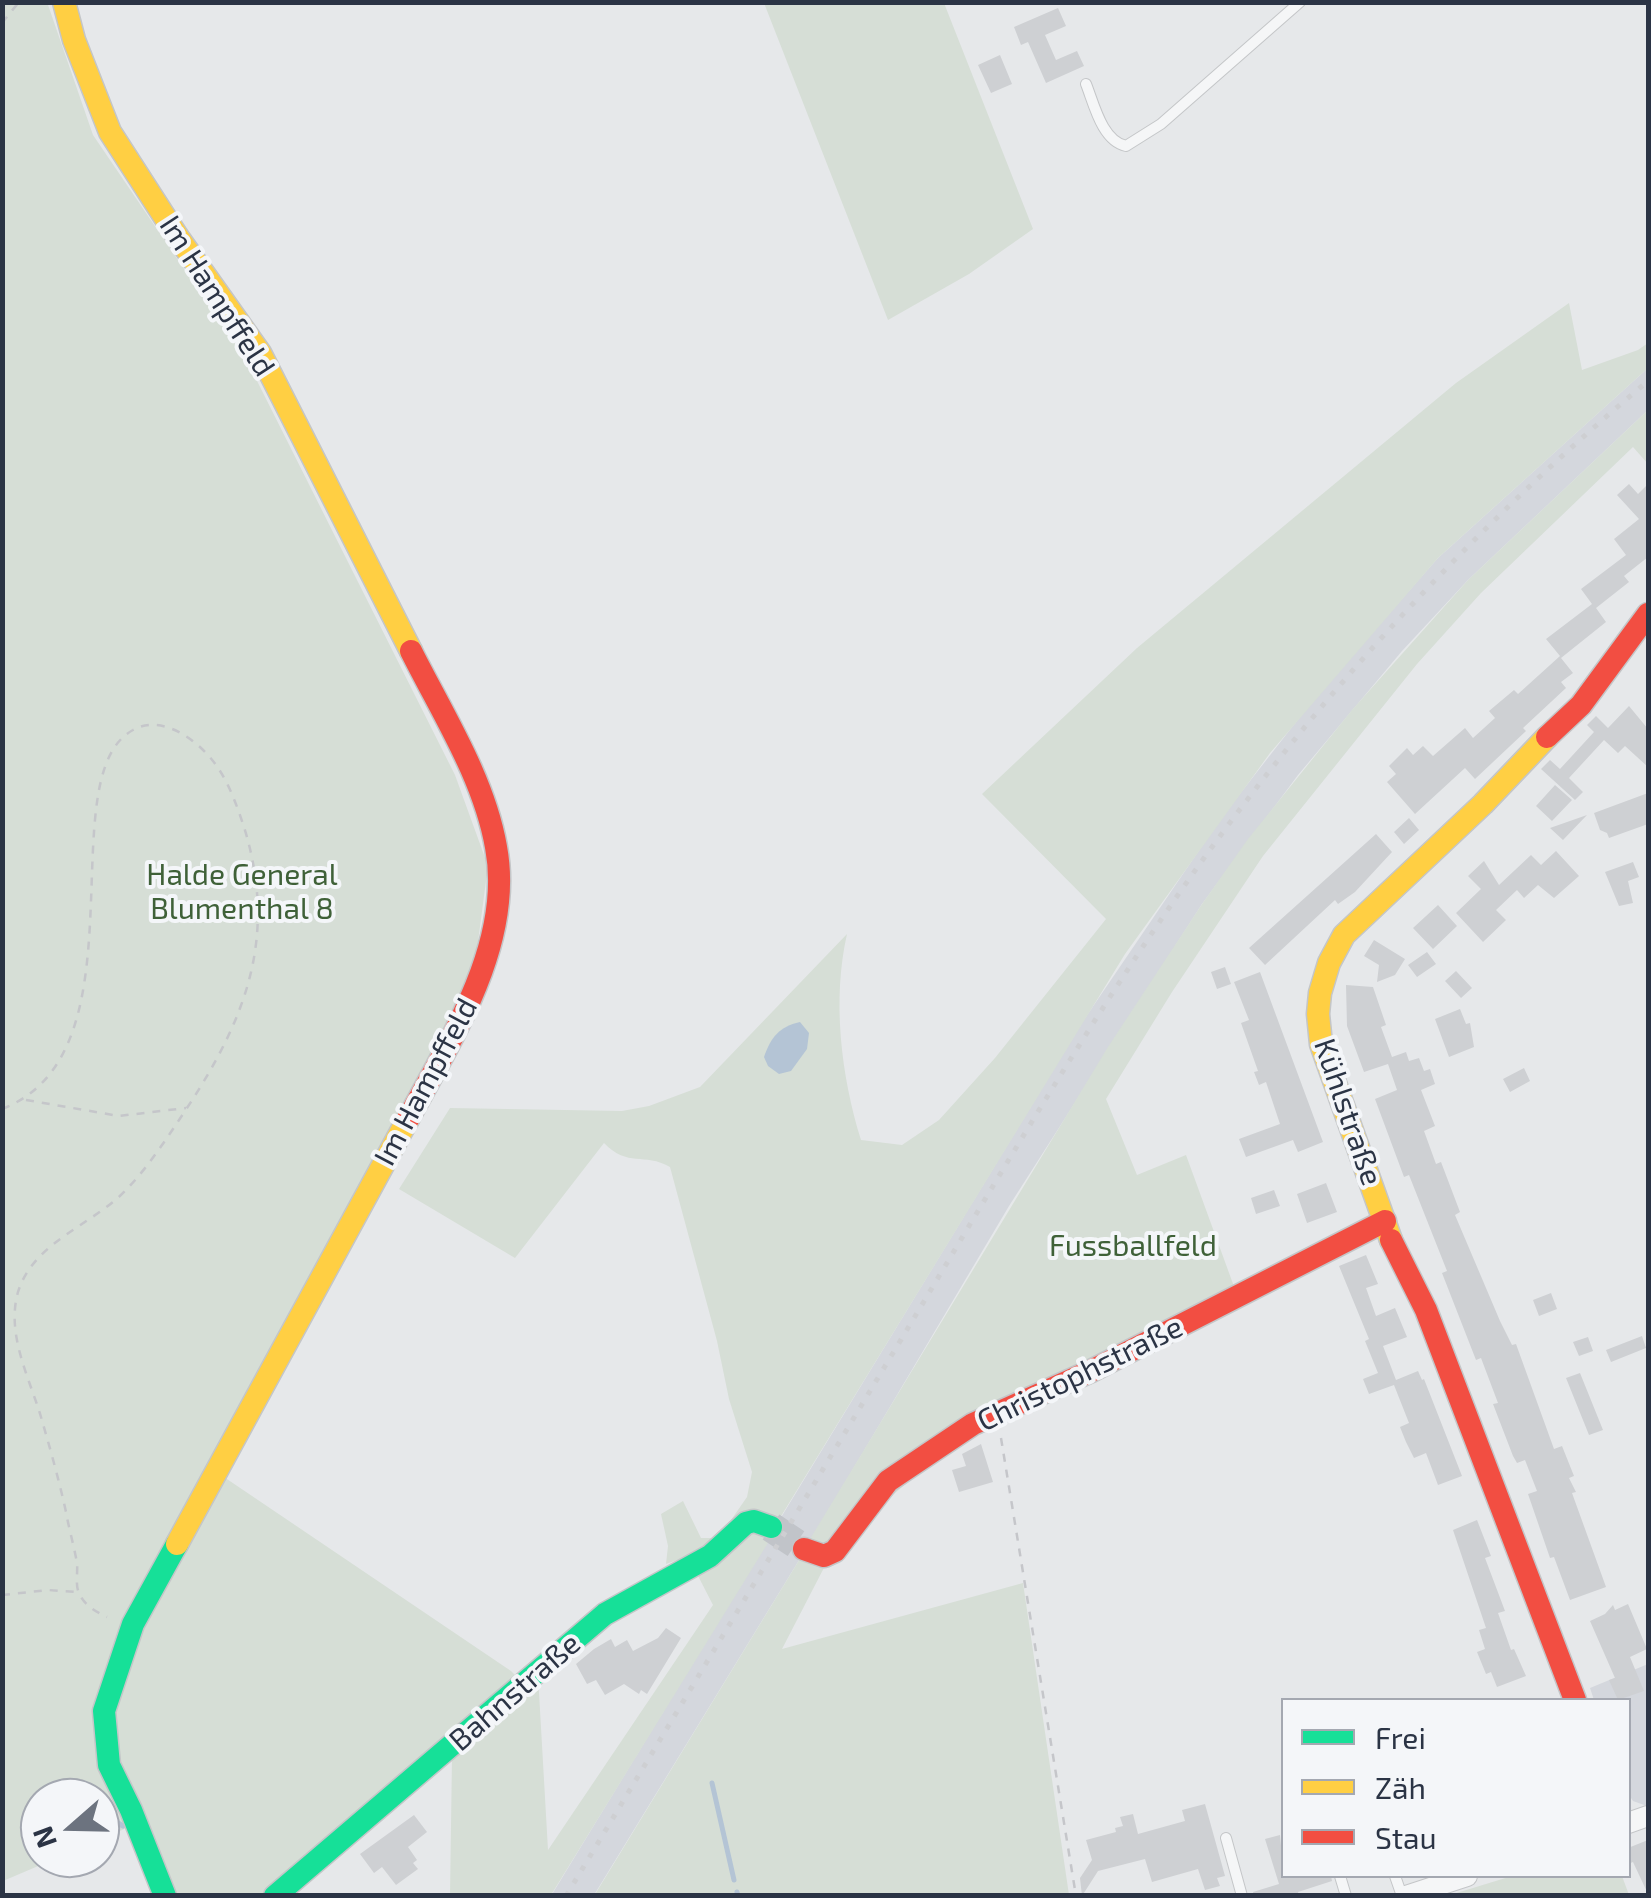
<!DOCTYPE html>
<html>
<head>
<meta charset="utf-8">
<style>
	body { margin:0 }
	#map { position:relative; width:1651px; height:1898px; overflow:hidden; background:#e6e8ea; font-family:"Exo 2",sans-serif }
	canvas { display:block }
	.frame { position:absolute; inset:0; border:5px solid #2b3445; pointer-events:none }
	.legend { position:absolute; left:1281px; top:1698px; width:350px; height:180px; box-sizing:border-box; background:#f4f6f9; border:2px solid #a4a8b1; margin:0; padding:12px 18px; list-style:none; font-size:30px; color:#2b3445 }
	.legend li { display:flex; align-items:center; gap:20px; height:50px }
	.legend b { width:50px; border:2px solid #a4a8b1 }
	.north { position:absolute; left:20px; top:1778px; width:100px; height:100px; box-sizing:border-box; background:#f4f6f9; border:2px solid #a4a8b1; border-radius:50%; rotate:250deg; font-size:28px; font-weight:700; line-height:40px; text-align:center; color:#2b3445 }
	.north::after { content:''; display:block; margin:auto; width:35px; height:45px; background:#6c737f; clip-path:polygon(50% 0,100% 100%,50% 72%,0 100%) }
</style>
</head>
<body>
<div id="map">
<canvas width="1651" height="1898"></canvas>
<div class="frame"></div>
<ul class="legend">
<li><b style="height:12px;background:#16e098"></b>Frei</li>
<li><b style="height:12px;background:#ffcf43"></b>Zäh</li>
<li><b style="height:12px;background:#f24e42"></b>Stau</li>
</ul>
<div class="north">N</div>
</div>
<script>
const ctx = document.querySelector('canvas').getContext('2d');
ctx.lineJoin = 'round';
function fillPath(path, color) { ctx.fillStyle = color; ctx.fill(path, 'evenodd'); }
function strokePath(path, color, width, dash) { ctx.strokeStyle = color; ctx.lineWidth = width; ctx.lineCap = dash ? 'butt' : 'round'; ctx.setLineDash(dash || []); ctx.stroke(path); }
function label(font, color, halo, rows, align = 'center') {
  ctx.font = font + ' "Exo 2",sans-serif'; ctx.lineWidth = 8; ctx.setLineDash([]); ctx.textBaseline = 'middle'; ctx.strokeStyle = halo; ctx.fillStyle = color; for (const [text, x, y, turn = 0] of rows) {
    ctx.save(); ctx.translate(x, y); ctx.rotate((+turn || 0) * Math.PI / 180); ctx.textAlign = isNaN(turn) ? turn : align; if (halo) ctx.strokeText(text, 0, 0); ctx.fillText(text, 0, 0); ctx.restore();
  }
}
fillPath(new Path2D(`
	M1648,368V410L1468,580L1402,651L1298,775L1202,904L1009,1206L801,1557L594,1895L551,1896L1079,1027L1221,818L1321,690L1438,558Z
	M1648,1664V1806H1647L1633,1801L1629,1795L1628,1700H1594L1590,1688Z`), '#d4d7dd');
fillPath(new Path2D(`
	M47,2L93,135L248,363L455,775L488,866L470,1002L218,1473L511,1671L520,1680L267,1895H175L144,1820L100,1840V1798H40V1858H57L3,1881L2,3Z
	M764,3H944L1033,229L969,274L888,320Z
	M1569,303L1582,370L1638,350L1648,343V368L1438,558L1270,753L1125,954L775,1526L666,1564L668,1546L661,1514L683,1501L701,1538H712L731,1520L747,1497L752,1472L729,1399L717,1341L670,1167C644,1152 628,1168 604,1143L515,1258L399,1189L450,1108L622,1111L649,1106L700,1087L847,934C832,1000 841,1075 861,1140L902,1145L939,1120L995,1058L1106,919L982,794L1137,648L1456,383Z
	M1648,410V464L1633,447L1481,593L1417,664L1263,856L1172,992L1106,1099L1137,1175L1186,1155L1236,1292L993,1408L832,1548L807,1544L1108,1047L1202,904L1248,839L1352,710L1468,580Z
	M745,1530L771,1538L551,1895L450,1896L452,1757L538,1675L548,1850L713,1605L695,1570Z
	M801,1557L828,1560L782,1649L1023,1583L1069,1895L594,1896Z
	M1512,1876H1622L1629,1895H1450Z`), '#d6ded6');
fillPath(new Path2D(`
	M800,1022L809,1033L807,1049L791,1071L779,1074L768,1066L764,1057C771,1037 779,1027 800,1022Z`), '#b4c4d5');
strokePath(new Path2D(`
	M712,1783L734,1880
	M100,1812L123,1826
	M737,1892L738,1896`), '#b4c4d5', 5);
fillPath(new Path2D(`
	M1058,8L1066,26L1045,35L1056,60L1077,51L1084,66L1046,83L1028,42L1021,45L1014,27Z
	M1000,55L1012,84L991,93L978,65Z
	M1629,484L1638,494L1648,484V557L1624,576L1629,582L1596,608L1606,622L1561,658L1573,673L1561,682L1566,688L1523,728L1526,731L1475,779L1465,768L1415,814L1387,782L1396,774L1389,766L1407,748L1413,755L1423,746L1433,756L1465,728L1473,738L1495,718L1489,711L1514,690L1518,694L1560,656L1546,639L1592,604L1581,589L1626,555L1614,539L1639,519L1617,495Z
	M1629,706L1648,729V767L1625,746L1618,753L1604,740L1569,778L1583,792L1575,800L1541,769L1550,760L1560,769L1594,732L1587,725L1596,716L1608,728Z
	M1555,785L1572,800L1552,821L1536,806Z
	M1648,793V824L1609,838L1607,833L1600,830L1594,813Z
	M1587,815L1563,840L1550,828Z
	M1409,818L1419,830L1404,844L1394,832Z
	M1376,834L1392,852L1355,892L1338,904L1335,900L1265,965L1249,948Z
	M1556,851L1579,876L1554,898L1538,885L1524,898L1517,890L1496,910L1506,920L1483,942L1456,913L1481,889L1468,876L1484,861L1499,885L1531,855L1541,865Z
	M1633,862L1639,877L1628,881L1633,903L1619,906L1605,872Z
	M1438,905L1457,926L1433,949L1413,928Z
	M1374,940L1405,959L1395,975L1377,982L1379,965L1364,956Z
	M1427,952L1436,964L1417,977L1408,965Z
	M1225,967L1231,984L1217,989L1211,972Z
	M1456,971L1472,988L1461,998L1445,981Z
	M1260,972L1323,1142L1298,1152L1293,1140L1246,1157L1239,1139L1280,1124L1266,1082L1259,1085L1254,1072L1258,1071L1241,1023L1249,1020L1234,982Z
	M1346,985L1373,987L1386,1025L1381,1027L1392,1057L1406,1052L1409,1061L1419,1058L1424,1071L1430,1069L1435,1084L1421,1090L1435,1126L1424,1131L1436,1164L1441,1162L1460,1212L1455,1215L1500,1321L1512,1345L1516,1344L1554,1449L1562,1446L1574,1476L1569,1478L1576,1492L1572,1493L1606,1587L1570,1600L1554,1557L1550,1558L1528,1494L1537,1491L1525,1460L1517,1463L1513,1456L1493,1404L1498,1403L1481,1358L1476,1360L1442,1273L1447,1271L1409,1175L1404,1177L1375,1099L1397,1090L1388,1064L1364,1072L1347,1026Z
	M1460,1009L1466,1024L1470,1023L1474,1047L1449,1057L1435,1019Z
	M1524,1068L1530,1081L1510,1092L1503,1079Z
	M1326,1183L1337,1212L1307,1223L1297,1194Z
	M1274,1190L1280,1206L1256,1214L1251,1198Z
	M1366,1255L1378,1284L1366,1288L1376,1316L1395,1308L1407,1337L1383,1346L1396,1380L1418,1371L1422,1380L1424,1379L1462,1476L1438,1485L1426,1453L1414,1458L1406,1442L1400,1427L1409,1423L1394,1385L1369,1394L1363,1379L1378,1373L1365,1341L1369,1339L1339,1266Z
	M1551,1293L1557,1309L1539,1316L1533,1300Z
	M1642,1336L1646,1348L1611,1362L1606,1350Z
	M1588,1337L1593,1351L1579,1356L1573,1342Z
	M1580,1373L1603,1430L1589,1435L1566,1378Z
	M981,1444L993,1482L959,1492L952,1470L966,1466L962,1454Z
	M1477,1520L1491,1556L1485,1558L1505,1611L1498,1613L1511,1650L1514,1649L1526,1676L1497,1687L1491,1672L1486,1674L1477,1652L1485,1649L1479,1630L1486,1628L1453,1530Z
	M1628,1604L1647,1649L1630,1657L1644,1691L1618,1700L1609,1680L1615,1678L1590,1621L1605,1614L1613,1605L1615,1610Z
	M666,1628L681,1638L647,1694L641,1690L639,1694L624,1684L605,1695L596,1680L587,1684L576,1664L594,1649L611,1639L615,1647L627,1640L633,1651L658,1638Z
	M1205,1804L1225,1876L1217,1878L1220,1886L1205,1890L1198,1869L1152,1882L1145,1859L1098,1871L1082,1896L1080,1878L1092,1860L1086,1840L1116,1832L1115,1828L1123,1826L1120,1817L1133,1814L1138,1834L1185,1821L1182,1810Z
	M414,1815L427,1832L408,1847L417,1860L413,1863L418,1869L396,1885L382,1867L374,1873L360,1854Z
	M1280,1835L1284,1876H1331L1332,1881L1298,1892L1299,1896H1254L1253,1892L1279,1884L1265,1839Z
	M1648,1840V1894L1633,1862L1628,1864V1848Z`), '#ced0d3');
strokePath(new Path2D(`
	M771,1527L804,1549`), '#c1c4c9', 30, [30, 15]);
const lane = new Path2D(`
	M1086,84C1094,104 1102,141 1126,146L1161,124L1300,2
	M1226,1838L1242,1896
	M1340,1876L1346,1896
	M1395,1876L1402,1896`);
const street = new Path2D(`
	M1628,1823L1648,1816
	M1406,1896L1467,1876`);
const fast = new Path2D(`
	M165,1896L131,1810L109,1765L104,1711L133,1624L177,1544
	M275,1896L605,1614L710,1556L746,1523L754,1521L771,1527`);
const slow = new Path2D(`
	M64,2L74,40L110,132L177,236L260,353L411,651
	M1391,1240L1321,1044L1318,1014L1320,993L1329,963L1344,935L1483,804L1547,737
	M177,1544L408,1119`);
const jam = new Path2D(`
	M1547,737L1581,705L1648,614
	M408,1119C451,1039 514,942 496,847C484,778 442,713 411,651
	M1391,1240L1426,1310L1575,1700
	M804,1549L824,1556L835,1551L888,1481L973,1424L1091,1371L1385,1221`);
strokePath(lane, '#c4c6c8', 12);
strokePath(street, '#c4c6c8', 22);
strokePath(fast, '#c4c6c8', 25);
strokePath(slow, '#c4c6c8', 25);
strokePath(jam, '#c4c6c8', 25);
strokePath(new Path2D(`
	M2,23L19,2
	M26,1100L119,1116L186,1108
	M2,1109C148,1053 48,776 133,730C162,713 199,741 216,765C229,783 237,806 244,827C278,937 246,1019 185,1111C167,1138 149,1166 126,1190C93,1225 34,1241 18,1292C6,1334 29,1377 41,1417C50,1448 59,1480 66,1512C69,1529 74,1546 77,1563C78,1572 75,1585 79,1593C84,1605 96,1612 107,1617
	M1001,1438L1076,1896
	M2,1595L48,1590L76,1592`), '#c5c6ca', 2.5, [8, 8]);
strokePath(lane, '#f5f6f7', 10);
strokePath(street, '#f5f6f7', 20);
strokePath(fast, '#16e098', 22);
strokePath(slow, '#ffcf43', 22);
strokePath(jam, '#f24e42', 22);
strokePath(new Path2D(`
	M566,1896C681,1705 796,1514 911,1323C998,1178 1083,1032 1180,892C1312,702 1470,530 1648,381`), '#cecfd2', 5, [5, 10]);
label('30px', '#2b3445', '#f4f6f9', [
	["Im Hampffeld",217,296,57],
	["Im Hampffeld",426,1082,-62],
	["Kühlstraße",1348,1112,71],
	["Christophstraße",1080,1374,-26],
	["Bahnstraße",515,1692,-41]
]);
label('30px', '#3f6138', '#f4f6f9', [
	["Halde General",242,875],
	["Blumenthal 8",242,909],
	["Fussballfeld",1133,1246]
]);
</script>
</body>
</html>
